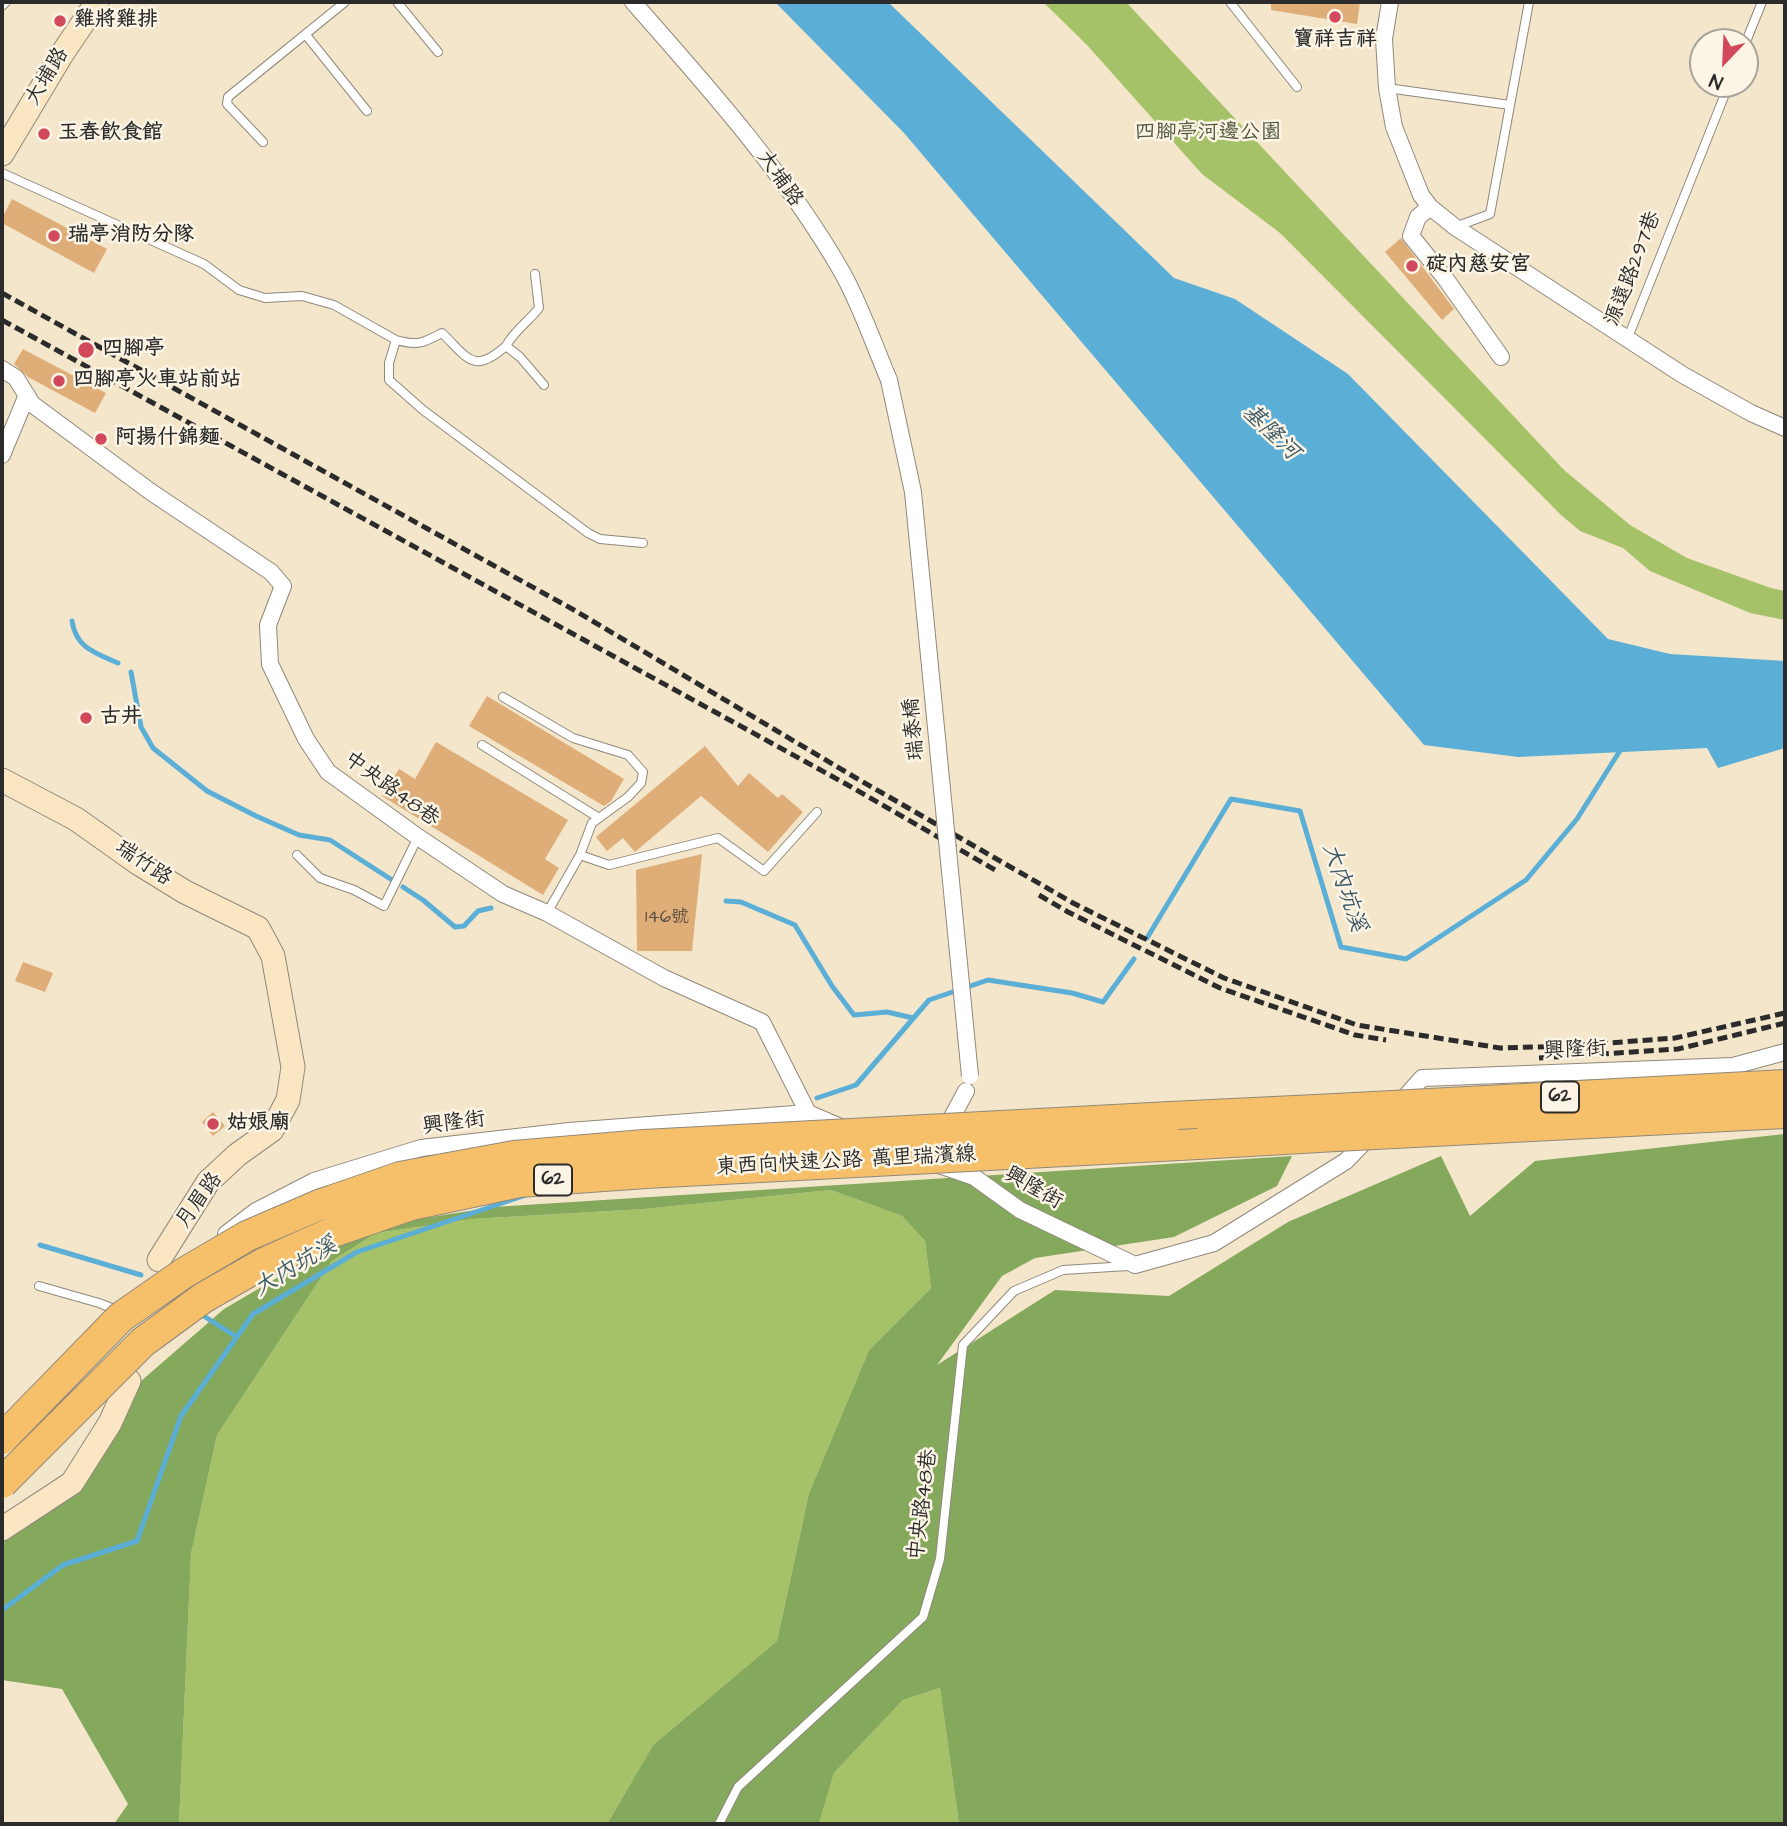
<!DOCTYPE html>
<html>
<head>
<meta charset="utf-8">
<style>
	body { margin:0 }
	#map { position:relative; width:1787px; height:1826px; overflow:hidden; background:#f4e6cb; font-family:"Architects Daughter",sans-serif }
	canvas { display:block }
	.frame { position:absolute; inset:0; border:4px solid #2b2b2b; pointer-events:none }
	.north { position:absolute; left:1689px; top:28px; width:70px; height:70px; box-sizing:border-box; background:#fcf5e5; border:2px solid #a8a49b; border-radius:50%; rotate:203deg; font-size:19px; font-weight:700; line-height:28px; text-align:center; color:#2b2b2b }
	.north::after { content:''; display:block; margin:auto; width:24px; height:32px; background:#d1495b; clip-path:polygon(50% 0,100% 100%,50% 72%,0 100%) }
</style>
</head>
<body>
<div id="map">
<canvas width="1787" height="1826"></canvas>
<div class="frame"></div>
<div class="north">N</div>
</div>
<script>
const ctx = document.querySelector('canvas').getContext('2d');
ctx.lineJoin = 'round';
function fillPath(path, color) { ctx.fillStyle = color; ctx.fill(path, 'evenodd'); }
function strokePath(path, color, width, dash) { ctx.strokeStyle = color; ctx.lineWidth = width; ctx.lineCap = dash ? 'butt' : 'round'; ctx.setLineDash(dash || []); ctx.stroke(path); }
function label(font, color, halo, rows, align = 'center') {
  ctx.font = font + ' "Architects Daughter","LXGW WenKai TC",sans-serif'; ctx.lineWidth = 5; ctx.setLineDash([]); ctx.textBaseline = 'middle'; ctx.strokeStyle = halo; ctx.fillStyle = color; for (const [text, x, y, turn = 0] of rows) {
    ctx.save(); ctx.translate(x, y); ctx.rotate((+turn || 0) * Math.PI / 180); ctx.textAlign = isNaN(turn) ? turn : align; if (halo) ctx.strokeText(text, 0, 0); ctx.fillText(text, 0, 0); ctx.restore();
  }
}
fillPath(new Path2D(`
	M1043,2H1126L1564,470L1630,525L1687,558L1771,588L1785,591V620L1750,613L1650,571L1623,548L1580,531L1561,515L1280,233L1202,174L1087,45Z
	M831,1190L902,1216L925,1241L931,1288L869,1350L809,1493L777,1641L653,1745L607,1824H179L191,1554L217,1435L332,1261L376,1233L472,1219L644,1209Z
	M940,1688L959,1824H819L834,1773L903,1700Z`), '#a6c268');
fillPath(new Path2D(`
	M1785,1134V1824H959L940,1688L903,1700L834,1773L819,1824H607L653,1745L777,1641L809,1493L869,1350L931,1288L925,1241L902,1216L831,1190L644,1209L472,1219L376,1233L332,1261L217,1435L191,1554L179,1824H114L128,1804L62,1689L2,1680V1538L77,1491L133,1388L224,1309L316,1255L381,1225L494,1207L1292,1156L1277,1186L1174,1237L1035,1258L1002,1276L937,1365L1055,1290L1169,1296L1288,1222L1441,1156L1470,1216L1535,1161Z`), '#84a85c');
fillPath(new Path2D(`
	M775,2H888L1174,278L1235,299L1348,374L1608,639L1670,654L1785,661V748L1718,768L1707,748L1518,757L1424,745L904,133Z`), '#5baed6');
strokePath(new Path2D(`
	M72,621C76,648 95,653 118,663
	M131,672L141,727L153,748L207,791L256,816L299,835L330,840L392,880
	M403,887L423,900L455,927L464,926L478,911L491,908
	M726,901L741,902L795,925L832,986L854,1015L887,1012L913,1018
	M1147,938L1231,799L1300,811L1341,947L1406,959L1526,880L1577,819L1621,749
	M817,1098L856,1085L929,1000L988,980L1072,993L1103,1002L1134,959
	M40,1245L141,1275
	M199,1313L237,1337
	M2,1610L63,1565L137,1541L181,1416L253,1314L357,1252L526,1195`), '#5baed6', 5);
fillPath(new Path2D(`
	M1271,2H1360L1357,24L1271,10Z
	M12,199L107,249L94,273L2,223V218Z
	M1401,238L1454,309L1442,320L1385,252Z
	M23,349L106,393L95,413L28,377L14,364Z
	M487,696L624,779L611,801L604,806L469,726Z
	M436,742L568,820L545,859L559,868L543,895L382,796L399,769L415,779Z
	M705,746L738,786L749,773L778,798L782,794L803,812L768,852L701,796L635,852L623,838L607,851L596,837Z
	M702,854L692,951H637L636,870Z
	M23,962L53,973L45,992L15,981Z
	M213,1112L225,1126L213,1136L202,1122Z`), '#dead78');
const lane = new Path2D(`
	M397,2L438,52
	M1230,2L1297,87
	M2,6L6,2
	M306,35L367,111
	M1745,44L1762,2
	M1387,88L1510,105
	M263,142L227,104L228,97L345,2
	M2,173L204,264L239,290L265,298L302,296L334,305L396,340L389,363V380L423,410L588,533L600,539L643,543
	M1455,227L1490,214L1529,2
	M396,340C418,346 423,343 442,333C468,358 473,375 506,346L520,357L544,385
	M1627,340L1729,84
	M506,346C514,331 529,321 539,308L535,274
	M503,697L573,738L628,755L643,772L641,783L628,797L592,823L580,855L547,913
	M482,745L599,818
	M297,855L320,878L354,890L384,906L418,837
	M580,855L609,865L718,838L764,871L817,812
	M39,1286L99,1303L119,1311
	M719,1824L738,1787L923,1617L940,1559L963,1345L1014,1291L1063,1270L1128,1266`);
const street = new Path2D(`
	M633,2C708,87 785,173 842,272C861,306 874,345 889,380
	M1390,2L1384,39L1387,88L1394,127L1421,195L1430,207L1455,227L1683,375L1751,413L1785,428
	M1430,207L1418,217L1411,236L1445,278L1501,357
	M2,369L16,378L32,404L151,492L271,572L283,586L268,625L270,664L306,739L328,772L418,837L503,894L547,913L664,978L762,1022L808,1113
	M2,455L27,395
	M1399,1104L1422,1078L1733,1066L1785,1052
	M939,1128L951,1119L966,1091
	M939,1165L974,1177L1020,1210L1135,1265L1214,1243L1346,1161L1372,1134
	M226,1234L256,1211L314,1181L421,1148L569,1131L808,1113L843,1128`);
const secondary = new Path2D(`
	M2,154L62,54L97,2
	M2,780L76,819L138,863L185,892L258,928L273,956L293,1067L288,1100L272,1130L237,1155L208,1182L159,1260
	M2,1529L72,1483L110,1423L129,1381`);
const highway = new Path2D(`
	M1170,1117L1336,1109
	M1198,1144L1336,1136`);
strokePath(lane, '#90887b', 10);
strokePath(street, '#90887b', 18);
strokePath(secondary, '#90887b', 25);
strokePath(highway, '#90887b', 32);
strokePath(lane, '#fff', 8);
strokePath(street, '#fff', 16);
strokePath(secondary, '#fbe6c4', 23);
strokePath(highway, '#f6c06b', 30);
strokePath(new Path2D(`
	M2,293L574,610L851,775L1073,903L1224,978L1357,1025L1500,1048L1570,1046L1675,1038L1785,1013
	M2,320L846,784L997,871
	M1039,895L1068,912L1220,988L1355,1035L1386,1040
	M1539,1058L1678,1049L1785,1023`), '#2b2b2b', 5, [10, 5]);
const streetBridge = new Path2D(`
	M889,380L913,492L970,1076`);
const highwayBridge = new Path2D(`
	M1336,1109L1785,1085
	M1336,1136L1785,1113
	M2,1439L121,1317L184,1273L247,1236L319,1205L400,1177L514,1156L644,1145L1170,1117
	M2,1483L143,1342L203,1298L264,1263L333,1232L411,1205L519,1182L646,1173L1198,1144`);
strokePath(streetBridge, '#90887b', 18, []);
strokePath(highwayBridge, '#90887b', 32, []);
strokePath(streetBridge, '#fff', 16);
strokePath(highwayBridge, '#f6c06b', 30);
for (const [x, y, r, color] of [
	[1335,17,7,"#d1495b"],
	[60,21,7,"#d1495b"],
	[44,134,7,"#d1495b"],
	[54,236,7,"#d1495b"],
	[1412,266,7,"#d1495b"],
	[86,350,9,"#d1495b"],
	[59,381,7,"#d1495b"],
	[101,439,7,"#d1495b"],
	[86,718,7,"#d1495b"],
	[213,1124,7,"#d1495b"]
]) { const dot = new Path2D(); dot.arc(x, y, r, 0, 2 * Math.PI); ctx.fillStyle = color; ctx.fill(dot); strokePath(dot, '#fcf5e5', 2.5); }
label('18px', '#584c3e', null, [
	["146號",667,918]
]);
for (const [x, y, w] of [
	[1560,1097,38],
	[553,1180,38]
]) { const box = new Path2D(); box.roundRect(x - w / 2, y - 15.5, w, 31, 5); ctx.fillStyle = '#fcf5e5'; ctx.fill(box); strokePath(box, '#2b2b2b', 2); }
label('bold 19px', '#2b2b2b', null, [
	["62",1560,1097],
	["62",553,1180]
]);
label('bold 21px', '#2b2b2b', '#fcf5e5', [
	["雞將雞排",74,21],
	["寶祥吉祥",1335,41,"center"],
	["玉春飲食館",58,134],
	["瑞亭消防分隊",68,236],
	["碇內慈安宮",1426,266],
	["四腳亭",102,350],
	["四腳亭火車站前站",73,381],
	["阿揚什錦麵",115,439],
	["古井",100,718],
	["姑娘廟",227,1124]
], 'left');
label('21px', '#2b2b2b', '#fcf5e5', [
	["大埔路",48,77,-59],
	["大埔路",779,179,55],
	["源遠路297巷",1634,269,-69],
	["瑞泰橋",915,729,-95],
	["中央路48巷",391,790,36],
	["瑞竹路",143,864,34],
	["興隆街",1575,1051,-2],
	["興隆街",454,1124,-7],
	["東西向快速公路 萬里瑞濱線",846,1162,-3],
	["興隆街",1033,1189,30],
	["月眉路",200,1201,-54],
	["中央路48巷",924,1505,-83]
]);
label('21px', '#50583d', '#fcf5e5', [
	["四腳亭河邊公園",1208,134]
]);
label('italic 23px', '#3c5967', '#fcf5e5', [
	["基隆河",1270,433,44],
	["大內坑溪",1343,888,71],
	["大內坑溪",296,1268,-31]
]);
</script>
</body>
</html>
